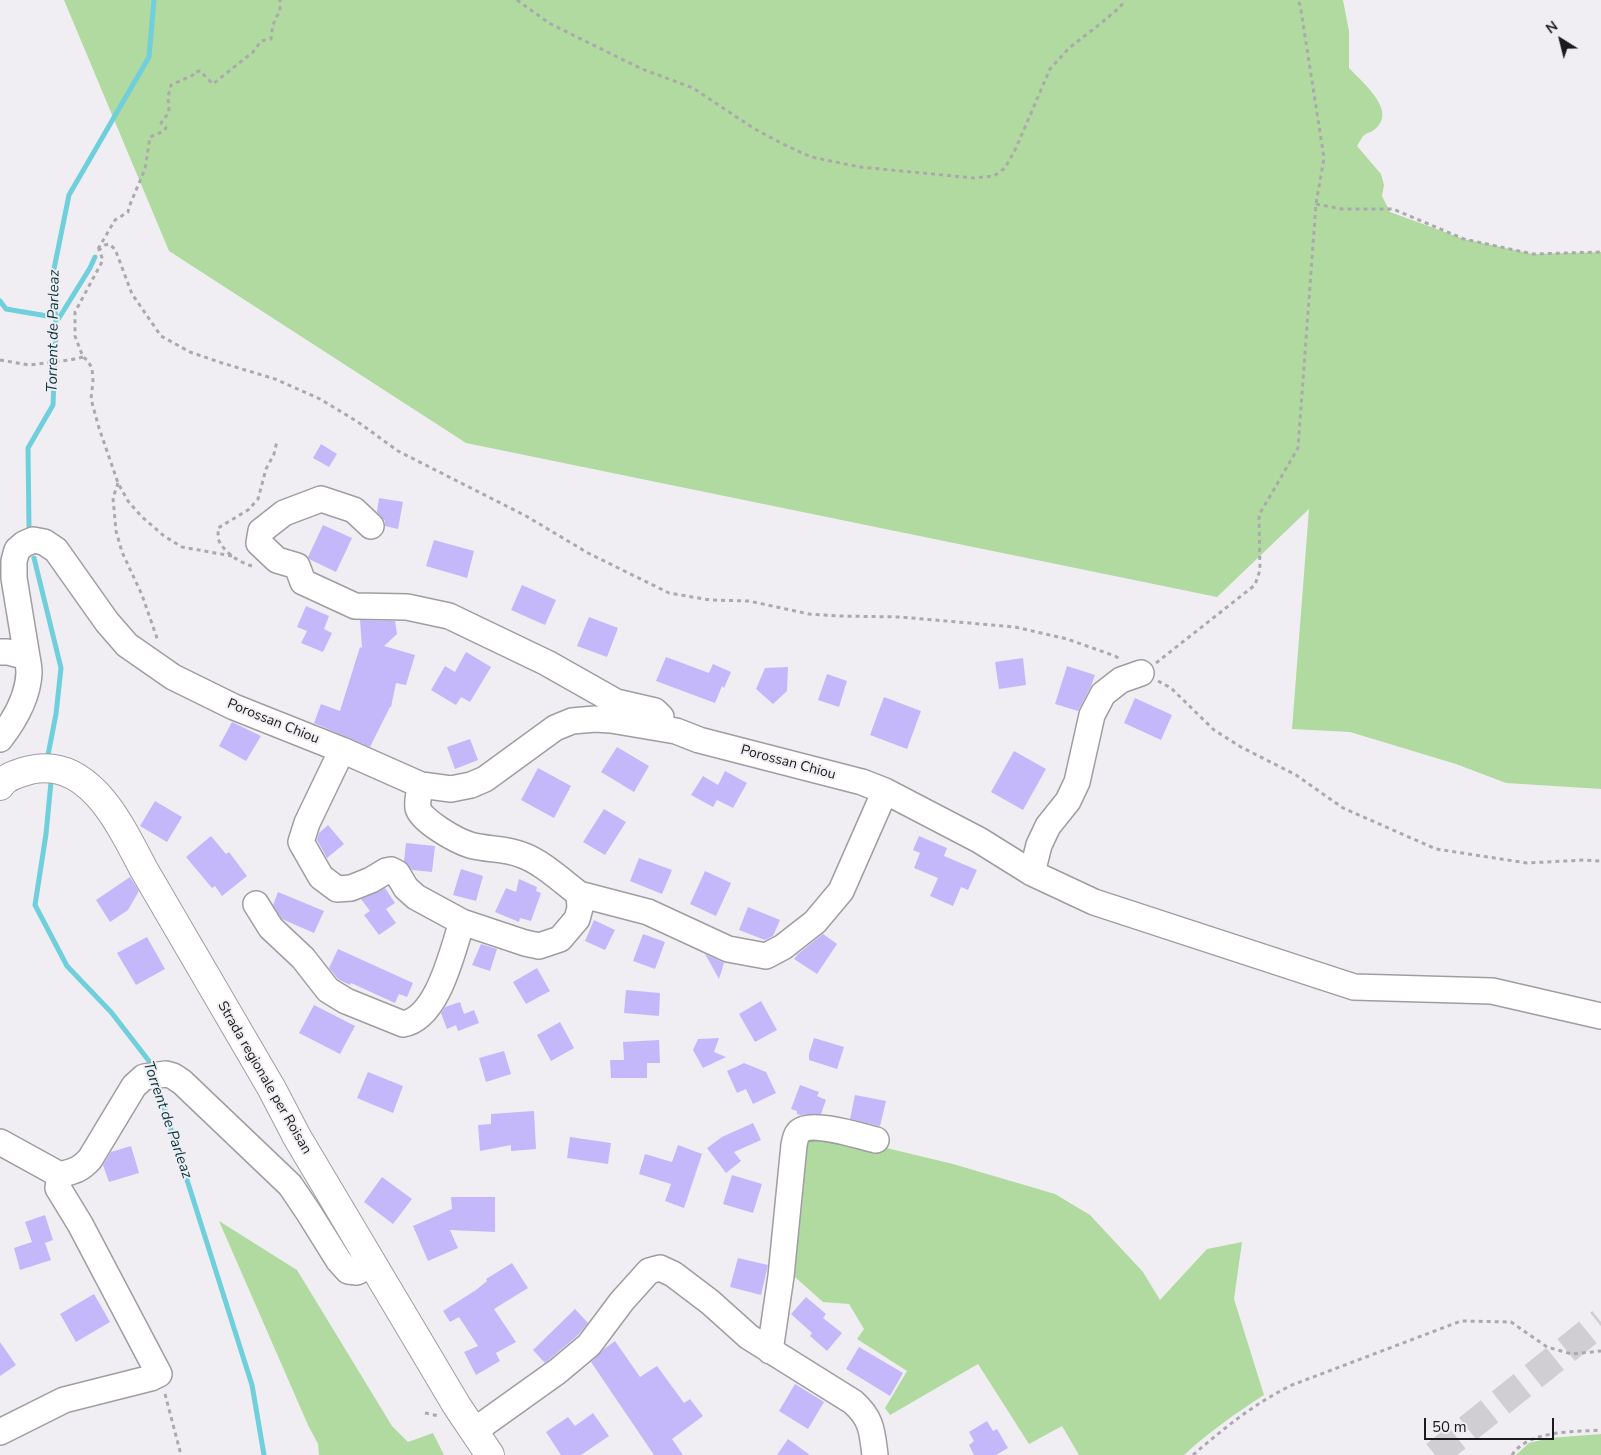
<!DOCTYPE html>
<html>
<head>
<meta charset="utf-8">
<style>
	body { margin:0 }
	#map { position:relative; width:1601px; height:1455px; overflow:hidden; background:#f1eef3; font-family:"Nunito Sans",sans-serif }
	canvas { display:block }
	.north { position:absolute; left:1536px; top:15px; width:50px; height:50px; -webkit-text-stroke:4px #f1eef3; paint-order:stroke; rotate:324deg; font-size:14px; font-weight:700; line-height:20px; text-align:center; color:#1b1a1c }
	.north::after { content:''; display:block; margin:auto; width:18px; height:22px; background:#1b1a1c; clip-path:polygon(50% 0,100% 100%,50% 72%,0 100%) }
	.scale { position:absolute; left:1424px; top:1418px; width:130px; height:22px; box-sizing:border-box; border:2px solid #1b1a1c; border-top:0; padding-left:6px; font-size:15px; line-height:18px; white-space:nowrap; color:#1b1a1c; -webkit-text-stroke:4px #f1eef3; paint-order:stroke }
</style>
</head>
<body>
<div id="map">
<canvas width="1601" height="1455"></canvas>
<div class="north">N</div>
<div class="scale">50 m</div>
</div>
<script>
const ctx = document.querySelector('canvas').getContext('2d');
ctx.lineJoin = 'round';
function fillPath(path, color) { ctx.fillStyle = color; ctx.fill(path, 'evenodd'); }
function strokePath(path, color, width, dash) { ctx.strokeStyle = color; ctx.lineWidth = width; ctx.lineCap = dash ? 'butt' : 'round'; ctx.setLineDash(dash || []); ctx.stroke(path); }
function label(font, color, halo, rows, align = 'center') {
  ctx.font = font + ' "Nunito Sans",sans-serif'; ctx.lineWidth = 4; ctx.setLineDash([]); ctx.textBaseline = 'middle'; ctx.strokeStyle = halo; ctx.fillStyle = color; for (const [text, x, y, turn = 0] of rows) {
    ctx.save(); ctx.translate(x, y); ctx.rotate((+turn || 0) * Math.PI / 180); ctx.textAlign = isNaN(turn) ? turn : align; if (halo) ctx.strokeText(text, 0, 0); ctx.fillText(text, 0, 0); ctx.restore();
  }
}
fillPath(new Path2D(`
	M64,0H1343L1349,31V68C1361,81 1393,107 1379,125C1374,132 1368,132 1363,136C1361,139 1359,143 1357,146L1381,174L1384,185L1382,196L1390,212L1464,239L1533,254L1601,252V789L1506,783L1456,764L1350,732L1292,729L1309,509L1217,597L466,443L169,251Z
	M816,1131L953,1164L1055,1194L1090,1215L1143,1272L1160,1300L1207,1249L1242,1242L1234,1299L1264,1395C1236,1413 1209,1432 1184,1455H1079L1062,1426L1029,1444L978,1364L890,1415L885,1408L907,1371L857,1339L864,1329L849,1304L823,1302L787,1270L801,1144Z
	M219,1221L297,1270L392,1426L408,1442L433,1433L444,1455H319L318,1444L308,1425Z
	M1601,1434V1455H1516L1529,1443L1550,1438Z`), '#b0daa0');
strokePath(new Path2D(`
	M0,301L6,309L59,318L90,268L95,257
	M29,527L28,448L53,405L56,332L54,269L69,195L149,57L154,0
	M34,558L61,668L56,714L47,760
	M51,782L46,834L35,905L67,966L111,1012L149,1061L152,1069
	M156,1082L252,1385L264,1455`), '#6fcfdb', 5);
fillPath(new Path2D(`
	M321,444L337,454L329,467L313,458Z
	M379,498L403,502L398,529L385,526V521L377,512Z
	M323,525L352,538L336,572L309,559L308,557Z
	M434,540L474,551L467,578L426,566Z
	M522,585L556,600L545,625L511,610Z
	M306,606L329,616L324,629L332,633L323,652L301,643L307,631L297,627Z
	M589,617L618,628L607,657L577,646Z
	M360,620L395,621L397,634L384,646L415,655L406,685L396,683L391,707H390L370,747L314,723L321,704L340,711L360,647L362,648Z
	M466,652L491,667L470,702L461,697L456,705L431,690L445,666L455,672Z
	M666,657L709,673L713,664L731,672L724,688L722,686L715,703L656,681Z
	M1023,658L1026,685L999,689L995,662Z
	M1067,666L1095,675L1091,686L1078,711L1055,704Z
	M788,667L787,691L773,704L756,689L765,668Z
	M827,674L847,681L839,707L818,700Z
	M884,697L921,711L907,749L870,735Z
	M1135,698L1172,715L1161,740L1124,723Z
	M232,722L261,736L246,761L219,746Z
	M470,739L478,760L455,769L447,747Z
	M617,747L649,766L634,792L601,772Z
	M1014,751L1046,769L1023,810L991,792Z
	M538,768L571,786L554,818L521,800Z
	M725,771L747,783L733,808L717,800L713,807L691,795L703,776L718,785Z
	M155,801L182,817L167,842L140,826Z
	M604,809L626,822L605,855L583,842Z
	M328,825L344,844L327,858L317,840L319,833Z
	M211,836L226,854L229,852L247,876L222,896L215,886L212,888L186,857Z
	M919,836L947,848L944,856L977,870L968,890L961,887L953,906L930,896L938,878L914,868L920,853L913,850Z
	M406,843L435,846L432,872L412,870L404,861Z
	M639,858L672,870L662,894L630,881Z
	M461,869L483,876L476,901L453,895Z
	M705,871L731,883L716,916L690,904Z
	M130,877L139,891L128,910L110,922L96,900Z
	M519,879L537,887L536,891L541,893L531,921L520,918L519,922L495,912L506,888L516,892Z
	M385,888L395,903L386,909L396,923L379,935L364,915L370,911L361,899Z
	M278,892L324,911L314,933L282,919L273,905Z
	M748,907L780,920L773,936L765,940L739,930Z
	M594,920L615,930L605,950L585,941Z
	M643,934L665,942L655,969L633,961Z
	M823,934L837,944L817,974L794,959L798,954Z
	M147,937L165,969L136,985L117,953Z
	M481,944L497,949L490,971L472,965Z
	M338,949L413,983L407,997L399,994L395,1003L351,983L350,985L338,979L329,968Z
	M705,954L724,963L719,979Z
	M537,968L550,991L526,1004L513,982Z
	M626,990L660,993L659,1016L624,1013Z
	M761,1001L777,1030L755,1042L739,1014Z
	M460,1002L464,1014L474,1010L479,1023L458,1031L456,1025L447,1029L441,1013L445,1007Z
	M314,1005L355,1026L340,1054L299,1033Z
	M560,1022L574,1048L551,1061L537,1035Z
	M719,1038L714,1052L726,1057L703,1068L693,1050L698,1039Z
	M814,1038L844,1047L837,1069L809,1060V1054Z
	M659,1040L660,1063H647V1078H611L610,1060H624L623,1042Z
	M504,1051L511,1074L486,1082L479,1058Z
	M744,1063L766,1072L776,1093L753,1104L746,1089L737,1093L727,1071Z
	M368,1072L403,1086L393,1113L357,1098Z
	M800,1085L819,1092L817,1096L826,1100L821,1114L800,1115L797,1114V1111L791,1109Z
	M855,1095L886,1101L880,1126L850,1119Z
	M534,1111L536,1149L511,1151V1145L480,1151L478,1125L491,1124V1114Z
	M753,1123L761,1140L734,1152L741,1161L726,1173L707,1148L722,1137Z
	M570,1137L611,1143L608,1164L567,1158Z
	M678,1145L702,1154L684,1208L665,1201L671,1184L639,1174L645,1154L672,1162Z
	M131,1146L139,1173L109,1182L103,1165L111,1152Z
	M732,1175L762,1184L753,1213L723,1204Z
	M382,1177L412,1199L393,1224L364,1202Z
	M451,1197H495V1232L450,1230L458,1248L428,1261L413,1226L452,1209Z
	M45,1215L53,1240L45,1243L51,1260L20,1270L14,1248L32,1242L25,1222Z
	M738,1258L768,1265L761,1295L730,1287Z
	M512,1263L528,1288L494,1309L516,1342L496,1353L500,1361L476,1375L464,1352L478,1346L459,1317L450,1322L443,1311L476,1290L487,1281L486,1279Z
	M94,1294L110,1322L76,1342L60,1314Z
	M806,1297L826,1314L823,1318L842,1333L827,1351L810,1336L812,1333L791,1314Z
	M575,1309L588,1323L578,1335L545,1363L533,1350Z
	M615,1341L640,1377L657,1366L684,1403L690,1399L703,1416L672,1439L683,1455H654L591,1362L604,1349Z
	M0,1342L16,1365L0,1376Z
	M859,1347L903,1373L890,1396L846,1369Z
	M795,1384L824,1402L808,1429L779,1411Z
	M593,1413L609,1436L581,1455H561L546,1432L568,1417L575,1426Z
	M987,1421L993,1431L997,1429L1008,1448L996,1455H974L969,1445L974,1441L969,1432Z
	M788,1439L810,1455H777Z`), '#c4b8fa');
strokePath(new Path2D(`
	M1435,1455L1601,1322`), '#d1ced3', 28, [28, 14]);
const minor = new Path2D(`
	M371,526L354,510L321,499L284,513L261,531L259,543L277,560L297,566L303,582L355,606L407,607L449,616L547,663L616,702L655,711L661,717
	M0,652H8L27,657C28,662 29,668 29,673C28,697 14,721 0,739
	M27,657L14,578V561L17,550L24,544L33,540L44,542L56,550L107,622L127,645L173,677L234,707L342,750L421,785L451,789L471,785L485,779L555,728L572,721L595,719L611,720L676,731L699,740L862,782L885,791L979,840L1032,873L1094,902L1354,987L1492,991L1601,1016
	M342,750L307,823L301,842L321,877L337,889L351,888L371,880L386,871L391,870L397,873L406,888L416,897L462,922L525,943L539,946L560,939L577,919L580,908L579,894C562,881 542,862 522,855C506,848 487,850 470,845C457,841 421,821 418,808C417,800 419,792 421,785
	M1032,873L1039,845L1048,826L1068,801L1077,782L1092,715L1103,694L1121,680L1141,673
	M579,894L648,912L728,949L766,956L783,947L815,922L841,891L885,791
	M256,904L271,928L303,958L328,990L346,1001L403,1024C438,1018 452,952 462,922
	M0,1142L60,1175C74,1171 80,1170 90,1159L134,1086L144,1077L166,1074L173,1076L182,1082L290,1185L309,1213L339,1261L348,1271L357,1272L372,1264
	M770,1351L781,1276L794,1145C795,1140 796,1134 800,1131C812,1121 860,1136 876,1140
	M474,1431L558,1371L589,1345L622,1301L649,1271L660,1268L673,1274L710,1302L749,1337L853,1402C872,1419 872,1431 875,1455
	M0,1432L64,1400L151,1378L159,1374L80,1224L58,1188L60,1175`);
const major = new Path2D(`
	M0,786C6,776 19,773 30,770C89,756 121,826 143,868L272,1089L297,1137L457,1406L490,1455`);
strokePath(minor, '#a09da2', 28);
strokePath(major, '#a09da2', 30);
strokePath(new Path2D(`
	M517,0L549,23L585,41L642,69L693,88L753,128L783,144L811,157L860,167L974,178L994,176L1005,168L1016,148L1050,69L1069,48L1100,24L1120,7L1125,0
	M1316,204L1342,209H1393L1464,239L1533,254L1601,252
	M98,249L115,220L128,212L129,207L145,169L150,137L164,131L166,128L161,123L169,112L168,97L171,85L193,75L194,72L200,71L213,84L253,52L261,41L271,39C272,29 273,20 280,12V0
	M0,360L29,365L70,360L83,357
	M118,483L113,498L116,531L122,552L142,595L158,641
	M232,556L182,547L164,536L141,516L128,501L118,483L99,428L91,399L93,381L92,368L87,360L83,357L75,336V312L103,260L99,250L105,245L109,244L115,249L132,294L161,336L190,352L219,362L275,379L320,399L358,422L398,451L526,516L588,553L669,593L710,600L749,601L809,614L838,616L900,617L1015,627L1067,639L1115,656L1120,659
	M252,566C239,562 226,554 219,541C218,537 218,532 218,528L248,510L258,499L266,469L274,454L277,441
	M1156,663L1255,585L1260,570L1259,515L1298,448L1316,204L1324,158L1300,4L1295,0
	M1158,681L1171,688L1214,730L1241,747L1296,775L1343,808L1436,849L1527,863L1584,860L1601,861
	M165,1394L181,1455
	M425,1413L439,1416
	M1193,1455C1224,1428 1255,1403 1292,1385L1461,1321L1511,1322L1547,1347L1572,1354L1601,1351
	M1512,1455C1528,1430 1574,1432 1601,1430`), '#aca9ad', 3, [4, 4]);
strokePath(minor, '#fff', 25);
strokePath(major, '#fff', 28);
label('14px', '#1b1a1c', '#f1eef3', [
	["Porossan Chiou",273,722,22],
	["Porossan Chiou",788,763,15],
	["Strada regionale per Roisan",264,1078,60]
]);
label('italic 15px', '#06373c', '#f1eef3', [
	["Torrent de Parleaz",54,331,-89],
	["Torrent de Parleaz",167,1120,71]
]);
</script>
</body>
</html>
